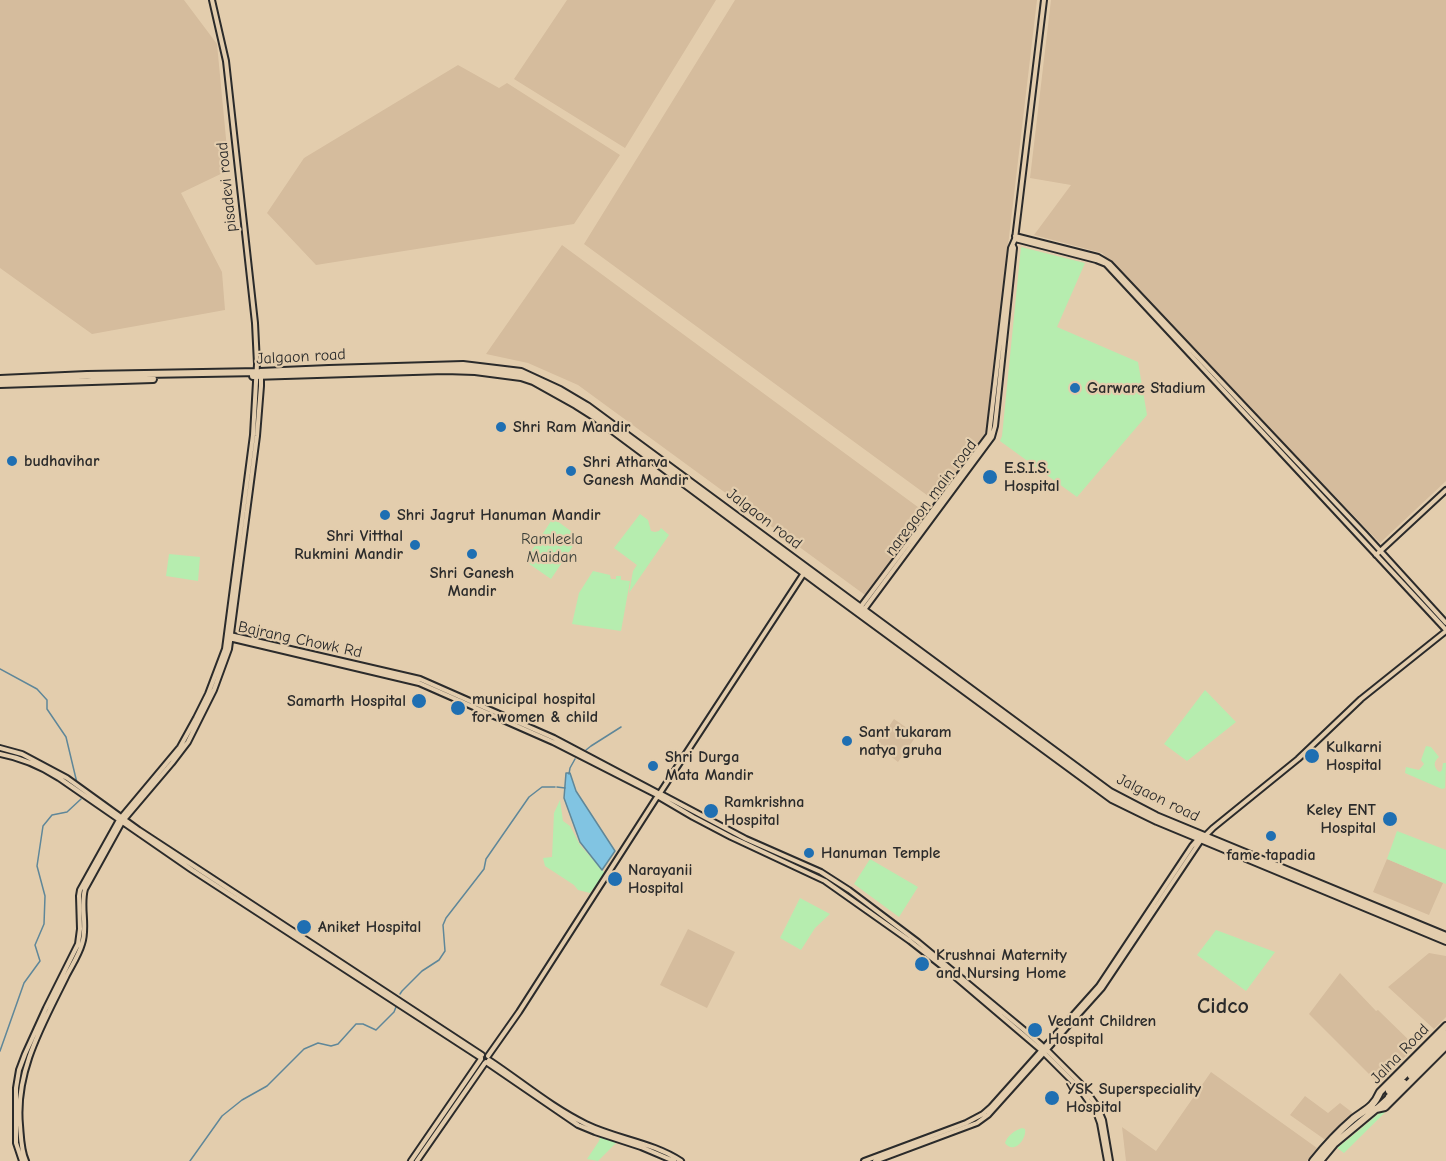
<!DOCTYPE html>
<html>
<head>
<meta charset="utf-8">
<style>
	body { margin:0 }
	canvas { display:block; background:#e3cdad }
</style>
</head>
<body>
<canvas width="1446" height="1161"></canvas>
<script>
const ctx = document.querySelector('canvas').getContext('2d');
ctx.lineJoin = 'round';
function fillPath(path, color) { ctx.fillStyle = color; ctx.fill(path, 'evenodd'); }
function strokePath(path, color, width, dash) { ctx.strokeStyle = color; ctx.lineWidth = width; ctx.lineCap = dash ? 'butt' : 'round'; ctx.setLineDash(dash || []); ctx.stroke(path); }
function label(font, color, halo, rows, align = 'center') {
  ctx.font = font + ' "Comic Neue",sans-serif'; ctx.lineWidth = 4.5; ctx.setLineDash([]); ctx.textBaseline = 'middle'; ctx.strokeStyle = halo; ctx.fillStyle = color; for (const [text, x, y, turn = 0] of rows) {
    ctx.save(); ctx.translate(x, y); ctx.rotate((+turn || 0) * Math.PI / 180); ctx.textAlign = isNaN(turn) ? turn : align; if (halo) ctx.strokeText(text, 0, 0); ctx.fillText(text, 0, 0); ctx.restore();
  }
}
fillPath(new Path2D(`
	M0,0H184L217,44L229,170L181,193L222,272L225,310L92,334L0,268Z
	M567,0H716L625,148L514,79Z
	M735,0H1037L986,432L935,501L584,244Z
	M1051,0H1446V481L1380,543L1102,253L1034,235L1071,185L1030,178Z
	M458,65L499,88L507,83L620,155L574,224L316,265L267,213L304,158Z
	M562,245L926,513L865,595L578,385L528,363L486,354Z
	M894,719L917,735L898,762L876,745Z
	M1387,859L1443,883L1429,915L1373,892Z
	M688,929L735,952L707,1008L660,985Z
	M1429,953L1446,956V1017L1434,1029L1388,987Z
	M1340,973L1376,1011L1378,1010L1415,1046L1379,1084L1309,1014Z
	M1211,1072L1317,1148L1307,1161H1126L1122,1127L1156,1151Z
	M1305,1096L1328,1113L1340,1103L1353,1113L1328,1139H1324L1290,1115Z`), '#d5bc9d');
fillPath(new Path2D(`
	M1021,247L1085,263L1057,327L1138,362L1147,415L1077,497L1000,441L1002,436Z
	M640,514L648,520L651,531L655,532L659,531L661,528L669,535L629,593L633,571L637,565L614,548Z
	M553,518L579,537L551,579L525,561Z
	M169,554L200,557L198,581L166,576Z
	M593,571L610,575L611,579H616V576H621V580L630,581L621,631L572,624L579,593Z
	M1205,690L1236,722L1187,761L1164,744Z
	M1426,746L1431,747L1439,757C1434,761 1433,766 1438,771L1440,772L1442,770L1443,763H1446L1445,788L1442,789L1405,773L1406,767L1419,770L1424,764L1421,760Z
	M560,800L563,821L570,826L580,845L605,873L590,893L578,890L574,885L545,866L543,858L552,857L554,813Z
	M1397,831L1446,850V884L1387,859Z
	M870,859L918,887L899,917L854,884Z
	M800,898L830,914L815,928L801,950L780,938Z
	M1216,930L1275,952L1246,991L1197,955Z
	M1446,1049V1052L1344,1153L1337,1148C1376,1118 1411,1084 1446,1049Z
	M1022,1128L1025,1129C1027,1139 1014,1155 1005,1143C1007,1136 1015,1130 1022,1128Z
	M600,1137L617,1142L598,1161L587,1159L599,1141Z`), '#b6edaf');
const water = new Path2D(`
	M566,773H570L576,791L615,851L602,870L580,842L564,798Z`);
fillPath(water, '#81c4e2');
strokePath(water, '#5f8799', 1.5);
strokePath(new Path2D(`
	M0,669L37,689L47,700V709L66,737L77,783
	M586,750L591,746L621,727
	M569,774L570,768L575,759
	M557,787L565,788
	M400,994L402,991L422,971L439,960L445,951L443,925L446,918L484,869L486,859L529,797L542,787H555
	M0,1051L24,983L40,961L35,945L44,924L45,896L37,866L43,826L52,815L67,812L81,799
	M190,1161L222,1116L242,1100L267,1086L304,1049L318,1043L331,1046L338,1044L356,1024H363L376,1030L394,1012L396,1007`), '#5f8799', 1.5);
const minor = new Path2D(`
	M1015,236L1098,257L1110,264L1365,534L1446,623
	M1015,239L1096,260L1106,264L1446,630
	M1376,555L1446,490
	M859,609L989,435L1011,248L1015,239L1044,0
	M863,611L992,437L995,426L1014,248L1013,246
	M230,635L420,679L554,738L658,793
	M229,638L419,683L553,742L657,795
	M0,748L22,754L67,778L139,830L482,1055
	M0,754C22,758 40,766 59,778L192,870L481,1058
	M660,793L804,573
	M661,794L746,839L821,872L849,890L918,942L1023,1029L1047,1050L1081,1084L1097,1106L1103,1120L1110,1161
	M659,797L657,795L658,793L661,795L659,797L693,817L731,837L825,881L910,941L947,970L1041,1050L1079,1088L1096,1112L1100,1123L1107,1161
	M488,1056L519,1012L657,797
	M489,1060C521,1081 551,1107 586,1124C617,1139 652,1142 681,1161
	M486,1062L578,1125L595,1132L641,1147L674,1161
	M22,1161L16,1143V1088L19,1070L25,1054L46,1008L78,944L80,929L79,896L80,890L119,820L180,747L196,718L208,694L225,649L253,435L257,364L255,323L226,61L212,0
	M26,1161C21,1150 21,1137 20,1125C15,1071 43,1024 66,977C71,967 79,955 82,944C88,926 80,907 85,889L122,822L172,763L188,742L214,690L229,649L257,436L261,386V376
	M411,1161L481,1059
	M417,1161L485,1063
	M864,1161L966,1123L983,1114L991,1107L1099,986L1192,846L1199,838
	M875,1161L977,1123L988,1115L1102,988L1201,840L1213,828L1298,759L1361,699L1446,631`);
const major = new Path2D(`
	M1377,1108L1389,1097`);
const highway = new Path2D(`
	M253,376L445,370L475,371L521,377L533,381L576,405L595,417L822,586L1112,799L1157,821L1446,941
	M0,379L87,375L260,372L329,369L463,365L521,372L560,390L587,406L1110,792L1156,816L1446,936
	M0,384L153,379
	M1411,1076L1446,1040
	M1389,1091L1446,1033
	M1389,1097L1404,1083
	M1313,1161C1325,1146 1339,1131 1353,1119C1366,1109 1373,1108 1380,1092L1446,1026
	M1320,1161L1334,1144L1376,1109L1385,1107L1446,1046`);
strokePath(minor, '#2b2b2b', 8);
strokePath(major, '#2b2b2b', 9);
strokePath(highway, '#2b2b2b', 10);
strokePath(minor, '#e3cdad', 4);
strokePath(major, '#e3cdad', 4.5);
strokePath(highway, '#e3cdad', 6);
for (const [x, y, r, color] of [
	[1075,388,6,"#1f6fb2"],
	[501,427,6,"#1f6fb2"],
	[12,461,6,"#1f6fb2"],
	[571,471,6,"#1f6fb2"],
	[990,477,8,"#1f6fb2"],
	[385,515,6,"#1f6fb2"],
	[415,545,6,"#1f6fb2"],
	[472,554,6,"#1f6fb2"],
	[419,701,8,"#1f6fb2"],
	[458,708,8,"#1f6fb2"],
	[847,741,6,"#1f6fb2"],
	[1312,756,8,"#1f6fb2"],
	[653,766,6,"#1f6fb2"],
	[711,811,8,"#1f6fb2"],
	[1390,819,8,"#1f6fb2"],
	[1271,836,6,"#1f6fb2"],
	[809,853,6,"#1f6fb2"],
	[615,879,8,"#1f6fb2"],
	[304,927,8,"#1f6fb2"],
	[922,964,8,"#1f6fb2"],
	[1035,1030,8,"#1f6fb2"],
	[1052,1098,8,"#1f6fb2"]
]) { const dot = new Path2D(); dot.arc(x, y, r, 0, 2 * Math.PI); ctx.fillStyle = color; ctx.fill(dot); strokePath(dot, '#e3cdad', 2); }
label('16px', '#2b2b2b', '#e3cdad', [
	["pisadevi road",227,187,-96],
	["Jalgaon road",301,357,-3],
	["naregaon main road",931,498,-53],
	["Jalgaon road",764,519,37],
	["Bajrang Chowk Rd",300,640,12],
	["Jalgaon road",1158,798,26],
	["Jalna Road",1400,1054,-46]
]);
label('bold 16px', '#2b2b2b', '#e3cdad', [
	["Garware Stadium",1087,388],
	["Shri Ram Mandir",513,427],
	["budhavihar",24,461],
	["Shri Atharva",583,462],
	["Ganesh Mandir",583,480],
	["E.S.I.S.",1004,468],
	["Hospital",1004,486],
	["Shri Jagrut Hanuman Mandir",397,515],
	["Shri Vitthal",403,536,"right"],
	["Rukmini Mandir",403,554,"right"],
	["Shri Ganesh",472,573,"center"],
	["Mandir",472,591,"center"],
	["municipal hospital",472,699],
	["for women & child",472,717],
	["Samarth Hospital",406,701,"right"],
	["Sant tukaram",859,732],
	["natya gruha",859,750],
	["Kulkarni",1326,747],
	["Hospital",1326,765],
	["Shri Durga",665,757],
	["Mata Mandir",665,775],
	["Ramkrishna",724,802],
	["Hospital",724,820],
	["Keley ENT",1376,810,"right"],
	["Hospital",1376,828,"right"],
	["Hanuman Temple",821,853],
	["fame tapadia",1271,855,"center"],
	["Narayanii",628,870],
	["Hospital",628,888],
	["Aniket Hospital",318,927],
	["Krushnai Maternity",936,955],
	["and Nursing Home",936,973],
	["Vedant Children",1048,1021],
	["Hospital",1048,1039],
	["YSK Superspeciality",1066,1089],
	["Hospital",1066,1107]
], 'left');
label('16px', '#393e38', '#e3cdad', [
	["Ramleela",552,539],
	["Maidan",552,557]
]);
label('bold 22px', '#2b2b2b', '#e3cdad', [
	["Cidco",1223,1007]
]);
</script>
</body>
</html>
